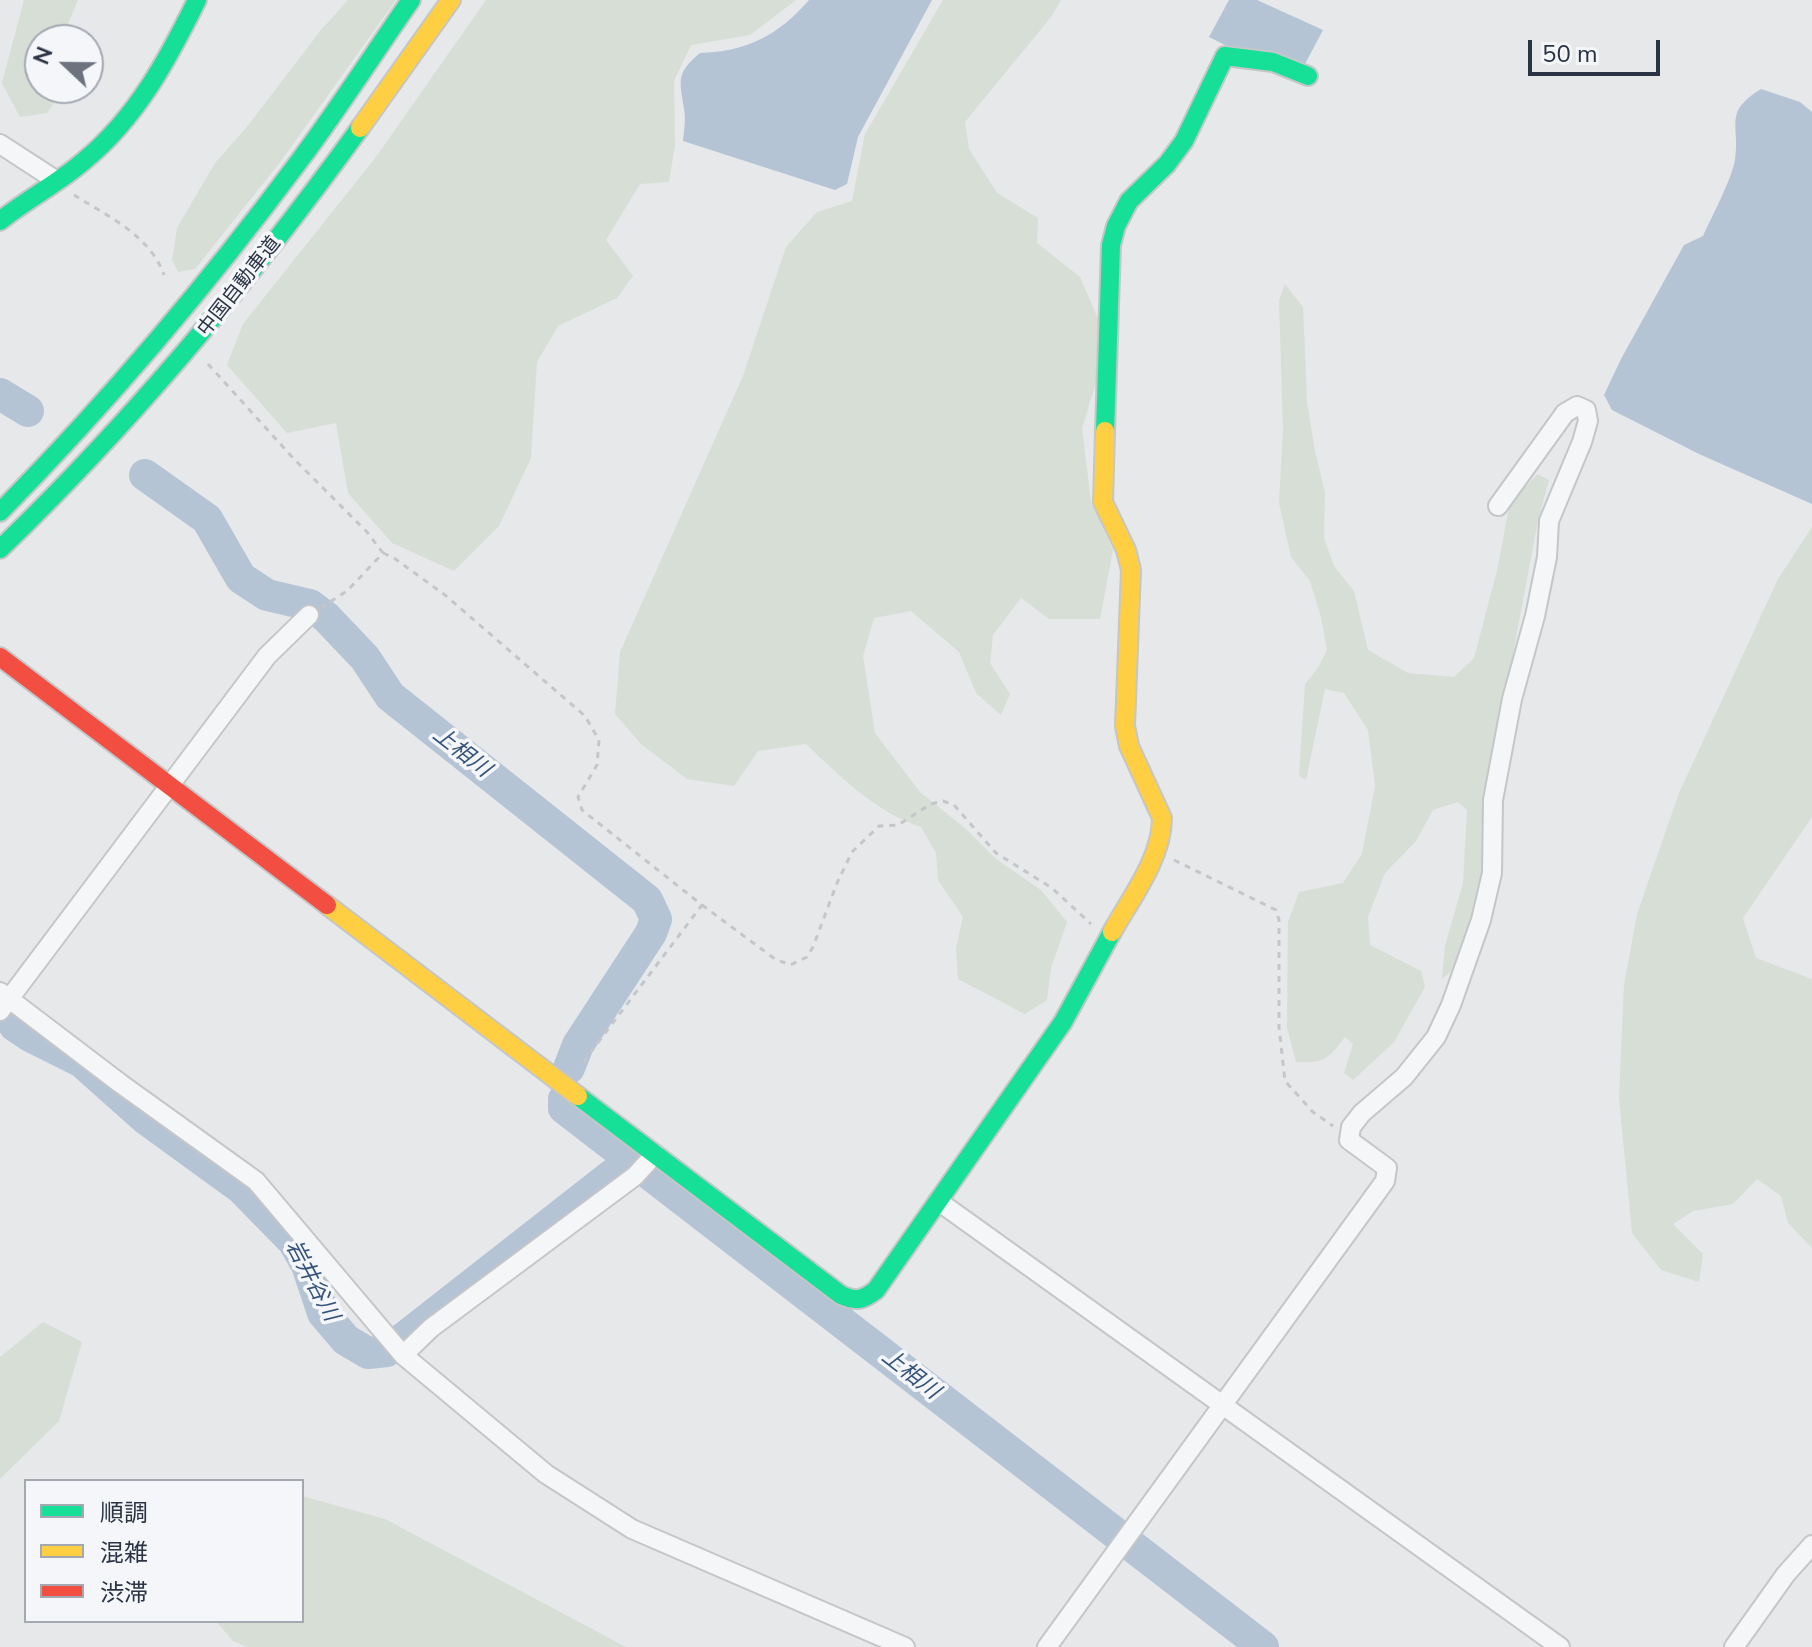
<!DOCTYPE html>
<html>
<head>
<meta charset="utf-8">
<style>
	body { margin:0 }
	#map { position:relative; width:1812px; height:1647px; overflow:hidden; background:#e6e8ea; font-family:"Nunito Sans","Noto Sans JP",sans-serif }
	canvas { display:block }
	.legend { position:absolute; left:24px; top:1479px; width:280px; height:144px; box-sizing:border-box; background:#f4f6f9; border:2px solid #a4a8b1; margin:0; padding:10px 14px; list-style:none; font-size:24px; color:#2b3445 }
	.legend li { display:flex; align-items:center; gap:16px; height:40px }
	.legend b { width:40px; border:2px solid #a4a8b1 }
	.north { position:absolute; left:24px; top:24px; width:80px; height:80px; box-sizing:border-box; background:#f4f6f9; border:2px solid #a4a8b1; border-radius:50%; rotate:292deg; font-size:22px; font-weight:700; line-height:32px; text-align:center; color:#2b3445 }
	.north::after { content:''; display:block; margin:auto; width:28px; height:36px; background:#6c737f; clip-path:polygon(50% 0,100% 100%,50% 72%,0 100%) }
	.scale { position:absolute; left:1528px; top:40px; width:132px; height:36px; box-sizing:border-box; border:4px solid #2b3445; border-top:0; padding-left:10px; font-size:24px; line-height:28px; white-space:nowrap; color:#2b3445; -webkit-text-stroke:6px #f4f6f9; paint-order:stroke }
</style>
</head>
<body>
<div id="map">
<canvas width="1812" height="1647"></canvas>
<ul class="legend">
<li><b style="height:10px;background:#16e098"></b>順調</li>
<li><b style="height:10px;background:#ffcf43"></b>混雑</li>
<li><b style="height:10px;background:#f24e42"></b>渋滞</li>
</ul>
<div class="north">N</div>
<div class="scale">50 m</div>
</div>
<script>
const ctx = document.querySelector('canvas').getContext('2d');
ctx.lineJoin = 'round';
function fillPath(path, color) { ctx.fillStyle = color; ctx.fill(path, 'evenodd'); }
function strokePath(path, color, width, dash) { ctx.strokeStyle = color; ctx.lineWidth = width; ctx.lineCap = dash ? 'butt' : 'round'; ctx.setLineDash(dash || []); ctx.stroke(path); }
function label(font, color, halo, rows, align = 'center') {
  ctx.font = font + ' "Nunito Sans","Noto Sans JP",sans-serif'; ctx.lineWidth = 7; ctx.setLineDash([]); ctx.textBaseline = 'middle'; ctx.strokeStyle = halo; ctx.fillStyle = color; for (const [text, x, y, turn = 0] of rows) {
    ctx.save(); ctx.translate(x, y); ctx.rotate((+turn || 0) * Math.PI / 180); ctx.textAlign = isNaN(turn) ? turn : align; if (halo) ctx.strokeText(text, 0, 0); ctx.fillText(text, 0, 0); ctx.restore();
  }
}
fillPath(new Path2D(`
	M24,0H78L67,26L72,40H40V88H64L47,113L20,117L2,83Z
	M348,0H396L281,161L195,269L178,272L172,260L177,228L215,163L246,128L321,30Z
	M486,0H796L750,35L691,45L674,81L675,145L669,182L640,184L606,240L633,276L617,298L558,326L537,362L531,458L499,526L454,571L392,543L348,493L336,423L287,433L227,365L243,324L376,157Z
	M943,0H1061L1051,17L965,122L969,149L997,193L1038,218L1037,243L1080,277L1098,319L1096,383L1082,428L1091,501L1113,550L1100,619H1049L1021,598L993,635L990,663L1010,694L1001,715L976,693L959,652L911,611L874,618L863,656L875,733L920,792L966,829L996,859L1041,890L1067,922L1051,968L1047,1000L1025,1014L958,979L956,948L963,917L938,880L936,853L921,827C875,812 840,776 806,744L758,751L734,786L687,779L642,745L615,714L620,652L743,376L786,247L817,212L852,201L865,134Z
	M1285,284L1303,307L1307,402L1315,451L1325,493L1324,538L1334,566L1354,591L1368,650L1408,673L1454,677L1474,658L1497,571L1510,502L1538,474L1549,480L1538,520L1491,772L1482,885L1454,969L1442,979L1445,946L1463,883L1467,810L1458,802L1433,810L1416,841L1385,873L1368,917L1370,945L1421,971L1425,987L1394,1042L1353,1080L1344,1073L1353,1044L1345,1037C1328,1058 1326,1064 1296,1062L1287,1028L1288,922L1299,892L1343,883L1362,854L1375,786L1368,730L1344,693L1325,689L1306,780L1299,776L1305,684L1318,668L1327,650L1321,617L1310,581L1291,557L1279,503L1283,430L1279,300Z
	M1812,527V817L1743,918L1756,958L1812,979V1248L1788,1223L1781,1196L1757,1179L1733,1204L1693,1211L1673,1224L1703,1254L1699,1282L1661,1270L1632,1233L1619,1098L1624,985L1637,914L1679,793L1778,579Z
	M43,1322L82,1342L59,1421L0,1479V1357Z
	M302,1496L385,1519L626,1647H247L233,1641L216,1621H302Z`), '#d6ded6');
fillPath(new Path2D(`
	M809,0H932L858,137L847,184L835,190L683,141C684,131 686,119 684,109C680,80 675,74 700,53C746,52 779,35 809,0Z
	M1229,0H1257L1323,30L1305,64L1225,45L1209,37Z
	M1761,89L1800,102L1812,112V504L1699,454L1612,410L1604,395L1621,359L1684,245L1703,236C1712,216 1731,181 1735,160C1741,125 1722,113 1761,89Z`), '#b4c4d5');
strokePath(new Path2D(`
	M0,394L28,411
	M145,475L207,519L241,578L267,595L310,605L326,617L365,658L390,696L647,900L656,919L651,933L578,1045L569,1068
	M0,1003L15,1026L30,1036L82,1062L146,1119L241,1188L293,1241L307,1265L323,1313L346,1340L368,1353L387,1351L631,1160
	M564,1099V1108L1263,1647`), '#b4c4d5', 32);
const street = new Path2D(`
	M0,144L57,181
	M0,992L121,1084L256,1181L403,1355L546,1474L632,1529L905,1647
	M0,1011L267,656L309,615
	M938,1201L1560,1647
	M403,1355L431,1328L635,1176L655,1154
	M1047,1647L1385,1181L1387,1168L1349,1140L1351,1127L1362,1113L1404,1077L1436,1037L1451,1005L1481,920L1492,873L1493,800L1512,699L1535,616L1547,557L1549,521L1582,442L1588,421L1586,410L1577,406L1565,413L1498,506
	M1734,1647L1786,1574L1812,1545`);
const fast = new Path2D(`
	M0,221C27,199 59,183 85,160C137,117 168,59 197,0
	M1105,431L1111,245L1116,226L1129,201L1167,164L1184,141L1225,56L1273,62L1308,76
	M0,512C108,402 208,284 300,160C339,108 374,53 411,0
	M0,549C134,420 251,279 360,128
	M578,1096L841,1295C857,1302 863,1300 876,1290L1063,1022L1112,932`);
const slow = new Path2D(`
	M360,128L451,0
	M1105,431L1103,502L1126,550L1131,570L1125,726L1129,746L1162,818C1162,858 1131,898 1112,932
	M327,905L578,1096`);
const jam = new Path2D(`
	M0,657L327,905`);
strokePath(street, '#c4c6c8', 22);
strokePath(fast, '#c4c6c8', 22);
strokePath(slow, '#c4c6c8', 22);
strokePath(jam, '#c4c6c8', 22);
strokePath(new Path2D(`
	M74,195C107,216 150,235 164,275
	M208,364L293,458L367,532L383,553L347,591L322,607
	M383,553L394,558L445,595L585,716L599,740L597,765L578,797L582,810L702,905L587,1057L581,1069
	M1174,860L1276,910L1279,920V1027L1285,1081L1313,1112L1333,1126
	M702,905L775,959L790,965L807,957L813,947L837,883L852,852L879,826L898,825L931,804L943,801L954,805L996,853L1052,888L1091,924`), '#c5c6ca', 3, [6, 6]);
strokePath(street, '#f5f6f7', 18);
strokePath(fast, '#16e098', 18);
strokePath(slow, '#ffcf43', 18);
strokePath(jam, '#f24e42', 18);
label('20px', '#2b3445', '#f4f6f9', [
	["中国自動車道",240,287,-52]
]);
label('italic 22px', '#34527a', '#f4f6f9', [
	["上相川",461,753,38],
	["岩井谷川",311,1281,62],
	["上相川",910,1375,38]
]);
</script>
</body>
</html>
